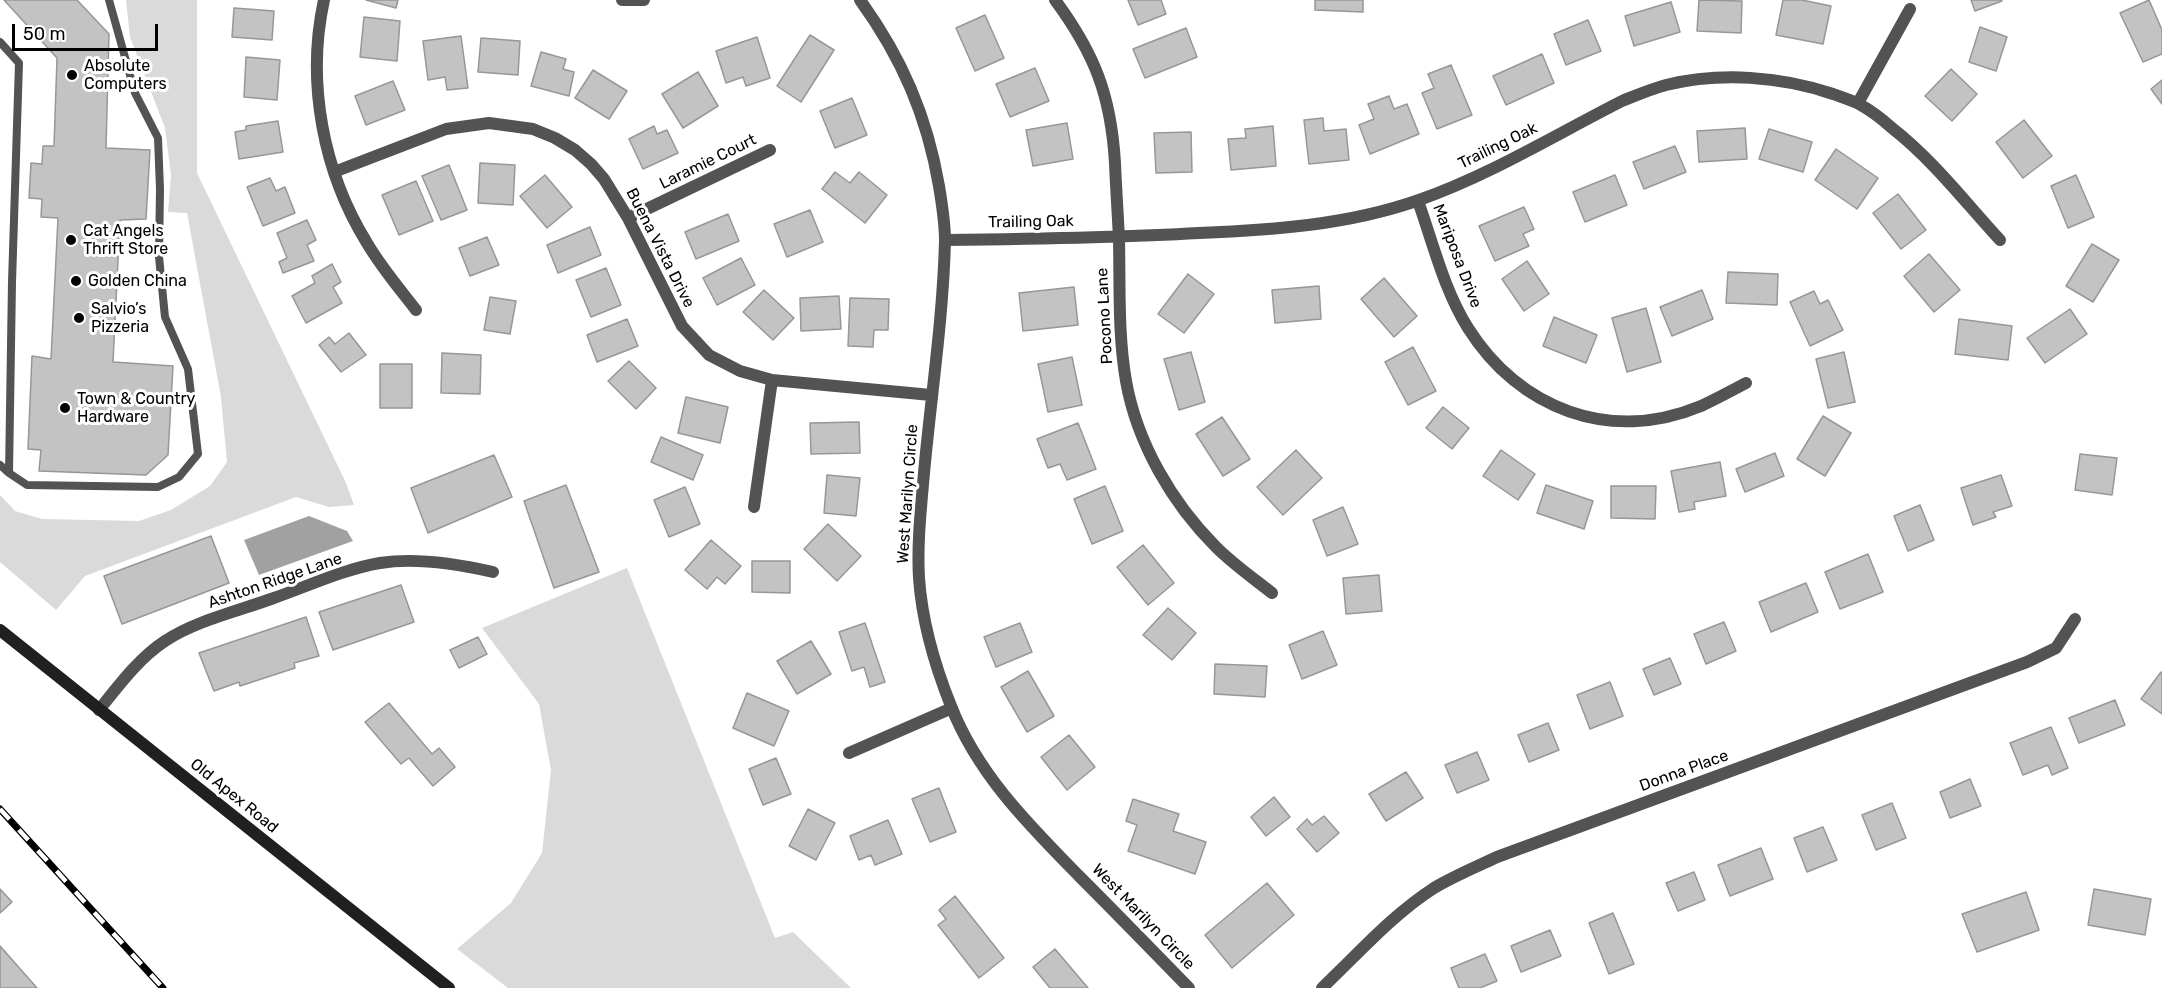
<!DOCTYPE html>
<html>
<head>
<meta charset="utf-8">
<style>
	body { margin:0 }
	#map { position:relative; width:2162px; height:988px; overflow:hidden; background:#fff; font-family:Rubik,sans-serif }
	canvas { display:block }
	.scale { position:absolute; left:12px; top:24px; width:146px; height:27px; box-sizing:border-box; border:3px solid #000; border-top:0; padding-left:8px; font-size:18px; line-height:21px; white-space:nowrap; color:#000; -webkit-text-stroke:4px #fff; paint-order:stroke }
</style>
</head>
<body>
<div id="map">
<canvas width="2162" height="988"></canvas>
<div class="scale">50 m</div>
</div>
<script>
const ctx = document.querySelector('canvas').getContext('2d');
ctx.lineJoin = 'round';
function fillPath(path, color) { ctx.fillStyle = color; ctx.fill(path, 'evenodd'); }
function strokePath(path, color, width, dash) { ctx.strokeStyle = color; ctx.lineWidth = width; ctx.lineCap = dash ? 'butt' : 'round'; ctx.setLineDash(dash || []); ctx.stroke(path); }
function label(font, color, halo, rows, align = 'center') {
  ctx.font = font + ' Rubik,sans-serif'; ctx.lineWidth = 6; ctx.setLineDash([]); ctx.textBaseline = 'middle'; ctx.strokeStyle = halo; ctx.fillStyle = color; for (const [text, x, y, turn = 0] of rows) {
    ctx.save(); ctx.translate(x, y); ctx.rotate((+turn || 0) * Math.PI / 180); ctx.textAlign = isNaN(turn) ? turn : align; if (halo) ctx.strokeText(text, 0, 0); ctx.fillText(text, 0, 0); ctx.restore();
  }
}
fillPath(new Path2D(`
	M126,0H197V173L346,483L354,505L329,507L296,497L85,576L56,610L0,562V495L15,511L42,519L139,521L171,510L210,486L227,462L221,397L187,213L168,212L171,175L165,128L130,37Z
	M627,568L775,938L793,932L851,988H508L457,949L511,903L542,853L551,770L539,704L482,628Z`), '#dadada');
fillPath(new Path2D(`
	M309,516L347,531L353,541L259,575L244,540Z`), '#a1a1a1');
const building = new Path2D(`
	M4,0H77L109,34L106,148L150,150L146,219L120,220L113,362L173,366L168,455L146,475L39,471L41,450L28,449L32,356L51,359L58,218L41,217L42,199L29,198L31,163L42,164L43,146H54L57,58Z
	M366,0H398L396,8Z
	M1128,0H1161L1166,14L1138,25Z
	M1315,0H1363V12L1315,10Z
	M1699,0L1742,1L1741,33L1697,31Z
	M1783,0H1802L1831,6L1823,44L1776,35Z
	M1971,0H2001L2002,1L1975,11Z
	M2149,0L2162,30V54L2143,62L2120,13Z
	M1671,2L1680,32L1634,46L1625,16Z
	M234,8L274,11L272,40L232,37Z
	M985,15L1004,58L975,71L956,28Z
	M364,17L400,21L397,61L360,57Z
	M1588,20L1601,51L1566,65L1554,34Z
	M1980,27L2007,37L1996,71L1969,62Z
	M1186,28L1197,57L1145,78L1133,49Z
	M810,35L834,50L801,102L777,86Z
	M461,36L468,88L447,90L445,77L428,80L423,41Z
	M757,37L770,78L746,86L743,77L726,83L716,51Z
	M481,38L520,41L518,75L478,72Z
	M541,52L566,59L563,69L574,72L569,96L531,86Z
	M1542,54L1554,83L1506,105L1493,76Z
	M246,57L280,60L277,100L244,97Z
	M1451,65L1472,115L1437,129L1422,93L1434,88L1428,74Z
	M1035,68L1049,101L1010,117L996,84Z
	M1951,69L1977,94L1952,121L1925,96Z
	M593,70L627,91L609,119L575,98Z
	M698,72L718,106L683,128L662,94Z
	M2162,80V104L2151,89Z
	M393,81L405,110L366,125L355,96Z
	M1389,96L1394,109L1407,104L1419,134L1370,154L1359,125L1374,119L1368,104Z
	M852,98L867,135L835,148L820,111Z
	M1323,118L1324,131L1346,129L1349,160L1309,164L1304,120Z
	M2024,120L2052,156L2023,178L1996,142Z
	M278,121L283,152L239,159L235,132L246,130V126Z
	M1067,123L1073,159L1033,166L1026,130Z
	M654,126L657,134L667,130L678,153L643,169L629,139Z
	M1273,126L1276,166L1231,170L1228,139L1246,138L1245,129Z
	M1745,128L1747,159L1699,162L1697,131Z
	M1769,129L1812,142L1803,172L1759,159Z
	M1191,132L1192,172L1156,173L1154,133Z
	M1675,146L1686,172L1644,189L1633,162Z
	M1836,149L1878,178L1857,209L1815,180Z
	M480,163L515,165L513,205L478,203Z
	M449,165L467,210L441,220L422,176Z
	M835,172L850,183L859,172L887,195L865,223L822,189Z
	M545,175L572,207L547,228L520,196Z
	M1615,175L1627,205L1585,222L1573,192Z
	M2076,175L2094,217L2068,228L2051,186Z
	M270,178L276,191L285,187L295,213L263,226L247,187Z
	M416,181L433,221L399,235L382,195Z
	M1898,194L1926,230L1901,249L1873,213Z
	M1524,207L1534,229L1523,234L1529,246L1495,261L1479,226Z
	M810,210L823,242L787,257L774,224Z
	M728,214L739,241L696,259L685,232Z
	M307,220L316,240L307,245L314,261L283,273L279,262L287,258L277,233Z
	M590,227L601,255L558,273L547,245Z
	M487,237L499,265L470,276L459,248Z
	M2092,244L2119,260L2093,302L2066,286Z
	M1929,254L1960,290L1934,312L1904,276Z
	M741,258L755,285L717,305L703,278Z
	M1527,261L1549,294L1524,311L1502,279Z
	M332,264L341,282L333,287L342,303L306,323L292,296L315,283L312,276Z
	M606,268L621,305L591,317L576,280Z
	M1728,272L1778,274L1777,305L1726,303Z
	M1188,274L1214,294L1184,333L1158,314Z
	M1384,278L1417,316L1394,337L1361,299Z
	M1319,286L1321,319L1275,323L1272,290Z
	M1074,287L1078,325L1023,331L1019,293Z
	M764,290L794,318L773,340L743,312Z
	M1702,290L1713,319L1672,336L1660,307Z
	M1814,291L1820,304L1828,300L1843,330L1810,346L1790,302Z
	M839,296L841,329L801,331L800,298Z
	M490,297L516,301L510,334L484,330Z
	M850,298L889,299L888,330H874L873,347L848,346Z
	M1646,308L1661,362L1627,372L1612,318Z
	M2070,309L2087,334L2045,363L2027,338Z
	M1554,317L1597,335L1586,363L1543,346Z
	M627,319L638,346L597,362L587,335Z
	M1959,319L2012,326L2008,360L1955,354Z
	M349,333L366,355L341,372L319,345L329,337L335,344Z
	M1413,347L1436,391L1408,405L1385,362Z
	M1191,352L1205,402L1179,410L1164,359Z
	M1844,352L1855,402L1828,408L1816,359Z
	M442,353L481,355L480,394L441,393Z
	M1072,357L1082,405L1048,412L1038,364Z
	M629,361L656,388L636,409L608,381Z
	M380,364H412V408H380Z
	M686,397L728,407L720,443L678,433Z
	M1443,407L1469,428L1452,449L1426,428Z
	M1823,416L1851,433L1825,476L1797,459Z
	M1222,417L1250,459L1223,476L1196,434Z
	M859,422L860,453L811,454L810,423Z
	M1078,423L1096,469L1067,480L1060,464L1048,468L1037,439Z
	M661,437L703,455L693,480L651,462Z
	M1296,450L1322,478L1283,515L1257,487Z
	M1501,450L1535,474L1518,500L1483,476Z
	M1775,453L1784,476L1745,492L1736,469Z
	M2080,454L2117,458L2112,495L2075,490Z
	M494,455L512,497L428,533L411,488Z
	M1720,462L1726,496L1694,502L1695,509L1679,512L1671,471Z
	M827,475L860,478L856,516L824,513Z
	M2001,475L2012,506L1993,512L1996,517L1973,525L1961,488Z
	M566,485L599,572L554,588L524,501Z
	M1546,485L1593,501L1584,529L1537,513Z
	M1105,486L1123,531L1092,544L1074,499Z
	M1611,486H1656L1655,519L1611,518Z
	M685,487L700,524L669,537L654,500Z
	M1920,505L1934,540L1908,551L1894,516Z
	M1343,507L1358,544L1327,556L1313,520Z
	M828,524L861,556L837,581L804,549Z
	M211,536L229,583L122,624L104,576Z
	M711,540L741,566L725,584L717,577L707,589L685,570Z
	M1143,545L1174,583L1148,605L1117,567Z
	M1868,554L1883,592L1840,609L1825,572Z
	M752,561H790V593L752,592Z
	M1379,575L1382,611L1346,614L1343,578Z
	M1806,583L1818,612L1771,632L1759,602Z
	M401,585L414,622L333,650L319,612Z
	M1168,608L1196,633L1172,660L1143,635Z
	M306,617L319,656L294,663L295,668L240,686L239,682L214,691L199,653Z
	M1724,622L1736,651L1706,664L1694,634Z
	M865,623L885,682L870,687L864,667L852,671L839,632Z
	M1020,623L1032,652L996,667L984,637Z
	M1323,631L1337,665L1302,679L1289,645Z
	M478,637L487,654L459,668L450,650Z
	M811,641L831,674L797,694L777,661Z
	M1670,658L1681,684L1654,695L1643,669Z
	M1215,664L1267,666L1265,697L1214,694Z
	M1028,671L1054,716L1027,732L1001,687Z
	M2161,672L2162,673V714L2141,699Z
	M1610,682L1623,716L1590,729L1577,695Z
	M747,693L789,711L774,746L733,728Z
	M2115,700L2125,725L2079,743L2069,718Z
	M389,703L432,754L439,748L455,767L433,786L409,758L401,764L365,722Z
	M1548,723L1559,750L1529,762L1518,735Z
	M2051,727L2068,768L2052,775L2048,765L2023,775L2010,743Z
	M1069,735L1095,767L1067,790L1041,757Z
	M1477,752L1489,780L1457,793L1445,765Z
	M776,758L791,794L763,805L749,769Z
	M1406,772L1423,798L1386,821L1369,794Z
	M1970,779L1981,806L1950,818L1940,792Z
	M939,788L956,832L930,842L912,799Z
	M1274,797L1290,817L1266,836L1251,817Z
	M1133,799L1179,814L1173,831L1206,842L1195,874L1128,851L1137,825L1126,821Z
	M1892,803L1906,838L1876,850L1862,815Z
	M808,809L835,823L816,860L789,846Z
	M1324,816L1339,833L1317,852L1297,829L1307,819L1312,825Z
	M888,820L902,854L875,865L871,855L859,860L850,836Z
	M1823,827L1837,860L1807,872L1794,838Z
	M1761,848L1773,879L1730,896L1718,865Z
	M1694,872L1705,900L1678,911L1666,883Z
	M1267,883L1294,915L1232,968L1205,935Z
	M0,889L12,902L0,913Z
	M2094,889L2151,899L2145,935L2088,925Z
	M2026,892L2039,930L1977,952L1962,914Z
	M955,896L1004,958L979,978L938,925L946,919L939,910Z
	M1613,913L1634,964L1609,974L1589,923Z
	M1550,930L1561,956L1521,972L1511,946Z
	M0,946L37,988H0Z
	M1055,949L1088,988H1050L1033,967Z
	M1485,954L1497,981L1480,988H1459L1451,968Z`);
fillPath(building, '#c3c3c3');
strokePath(building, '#979797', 1.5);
strokePath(new Path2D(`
	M0,42L19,63L12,282L9,473L0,465
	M9,473L27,485L158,487L179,477L198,454L188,369L165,317L159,257L160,189L158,138L135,93L109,0`), '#535353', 8);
strokePath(new Path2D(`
	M324,0C306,82 323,172 367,243C381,267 399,288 416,310
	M622,0H644
	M860,0C902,58 927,116 939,186C942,204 945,223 945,241C943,319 931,396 924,473C921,508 917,543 919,578C922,622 935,666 951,706C978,775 1030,826 1080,877C1117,914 1153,951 1189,988
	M1055,0C1095,54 1111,96 1115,163C1116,189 1118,215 1119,240C1120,288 1118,335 1126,381C1137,443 1172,503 1216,547C1233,564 1253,578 1272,593
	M1858,103L1910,9
	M334,172L446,129L489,123L533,129L555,138L575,150L591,164L604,179L628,218L682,326L709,355L740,371L772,380L931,395
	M1418,201C1433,243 1444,290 1468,328C1519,409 1610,444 1701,406C1716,399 1731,391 1746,383
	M628,218L770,150
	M945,240C1030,239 1115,238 1199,233C1273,230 1348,225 1419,200C1490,175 1555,135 1622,101C1637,95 1651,89 1666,85C1720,72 1780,76 1833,94C1841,97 1851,100 1859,104C1870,110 1882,119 1892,128C1933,160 1965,202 2000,240
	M754,507L772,380
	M99,710C119,685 139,658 165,641C195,621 238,611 271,599C306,587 344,569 380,563C417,557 458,564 493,572
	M849,753L952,708
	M1322,988C1358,954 1392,915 1434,888C1454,876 1476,867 1497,857L2027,662L2056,648L2075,619`), '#535353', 12);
strokePath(new Path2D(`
	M0,630L449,988`), '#202020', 12);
const rail = new Path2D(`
	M0,809L163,988`);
strokePath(rail, '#000', 7);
strokePath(rail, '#fff', 4.5, [14]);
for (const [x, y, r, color] of [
	[72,75,6,"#000"],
	[71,240,6,"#000"],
	[76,281,6,"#000"],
	[79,318,6,"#000"],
	[65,408,6,"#000"]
]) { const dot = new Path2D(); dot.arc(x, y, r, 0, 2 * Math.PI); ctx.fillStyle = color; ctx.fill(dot); strokePath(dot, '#fff', 2); }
label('16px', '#000', '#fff', [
	["Absolute",84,66],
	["Computers",84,84],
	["Cat Angels",83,231],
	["Thrift Store",83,249],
	["Golden China",88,281],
	["Salvio’s",91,309],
	["Pizzeria",91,327],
	["Town & Country",77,399],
	["Hardware",77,417]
], 'left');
label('16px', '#000', '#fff', [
	["Trailing Oak",1498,146,-26],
	["Laramie Court",708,162,-26],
	["Trailing Oak",1031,222,-1],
	["Buena Vista Drive",660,248,63],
	["Mariposa Drive",1457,256,69],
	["Pocono Lane",1105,316,-93],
	["West Marilyn Circle",908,494,-86],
	["Ashton Ridge Lane",275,581,-19],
	["Donna Place",1684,771,-20],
	["Old Apex Road",234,796,39],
	["West Marilyn Circle",1143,917,46]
]);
</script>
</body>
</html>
